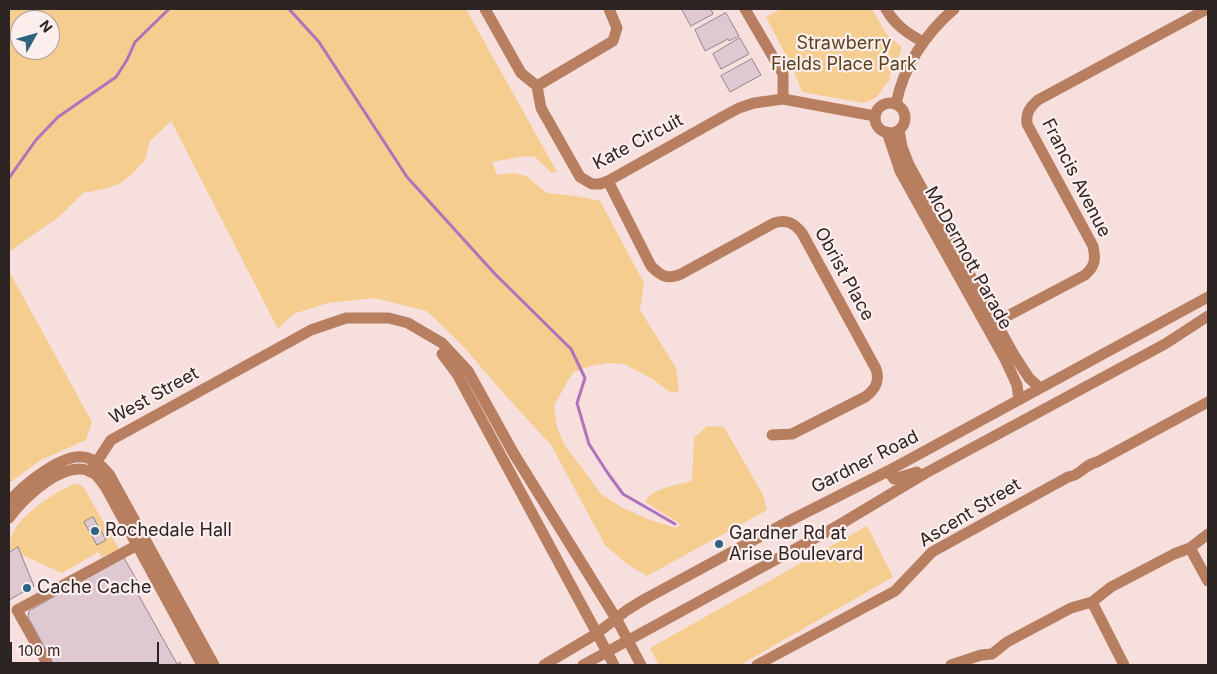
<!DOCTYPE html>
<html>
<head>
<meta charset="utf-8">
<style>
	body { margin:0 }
	#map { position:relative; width:1217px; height:674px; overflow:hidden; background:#f7dfde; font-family:Inter,sans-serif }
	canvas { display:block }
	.frame { position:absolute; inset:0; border:10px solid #2c2423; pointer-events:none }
	.north { position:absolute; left:10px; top:10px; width:50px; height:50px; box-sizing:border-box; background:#fdeeee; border:1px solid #a99d9d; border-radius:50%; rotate:52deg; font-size:14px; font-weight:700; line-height:20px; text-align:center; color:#2c2423 }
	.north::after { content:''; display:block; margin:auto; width:18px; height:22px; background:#2f6480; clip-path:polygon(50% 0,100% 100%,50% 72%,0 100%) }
	.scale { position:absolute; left:10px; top:642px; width:149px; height:22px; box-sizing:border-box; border:2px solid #2c2423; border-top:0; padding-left:6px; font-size:15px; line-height:18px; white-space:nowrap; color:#2c2423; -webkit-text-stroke:4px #fdeeee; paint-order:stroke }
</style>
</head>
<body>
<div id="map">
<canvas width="1217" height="674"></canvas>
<div class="frame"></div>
<div class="north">N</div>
<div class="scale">100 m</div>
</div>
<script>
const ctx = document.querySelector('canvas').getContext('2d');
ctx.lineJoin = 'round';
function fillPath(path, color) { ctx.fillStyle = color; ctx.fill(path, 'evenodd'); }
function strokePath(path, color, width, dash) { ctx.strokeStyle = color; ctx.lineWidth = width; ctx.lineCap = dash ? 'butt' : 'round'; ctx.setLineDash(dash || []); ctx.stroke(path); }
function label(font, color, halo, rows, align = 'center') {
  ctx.font = font + ' Inter,sans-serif'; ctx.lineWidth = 4.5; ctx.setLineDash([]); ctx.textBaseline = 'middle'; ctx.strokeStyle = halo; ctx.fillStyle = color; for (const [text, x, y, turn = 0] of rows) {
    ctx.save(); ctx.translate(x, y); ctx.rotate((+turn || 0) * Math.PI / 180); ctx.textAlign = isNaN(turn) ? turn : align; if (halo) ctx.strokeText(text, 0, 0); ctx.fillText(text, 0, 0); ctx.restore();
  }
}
fillPath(new Path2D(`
	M9,9H466L557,172L552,173L535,157L526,156L492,162L497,175L513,173L526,176L547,193L575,196L600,201L644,283L640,310L676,368L679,389L676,393L668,391L651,378L624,364L608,363L590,366L574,372L568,380L554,406L557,427L564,444L601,494L621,507L650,520L676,528L680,525L676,521L645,502C653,487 678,485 692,481L694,438L707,426L724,427L763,495L767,510L647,576L627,564L605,545L551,445L505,395L462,345L427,311L375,298L328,303L293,314L278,329L171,121L150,141L145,160L131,175L119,184L104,189L83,193L60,216L9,252ZM20,20H50V50H20Z
	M781,9H872L887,35L901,46V52L889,77L890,80C878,91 882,98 863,103L802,92L793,69L766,17Z
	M9,271L92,422L86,440L41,460L9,483Z
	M74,484H79L84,488L119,549L102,557L98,552L62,573L9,549C9,519 51,495 74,484Z
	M867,526L893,577L740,665H659L650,648Z`), '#f4cd8f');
strokePath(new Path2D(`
	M289,9L319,42L407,177L495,274L571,349L585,378L577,403L589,444L607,472L623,494L675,524
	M9,178L36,140L58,117L116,77L127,60L135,42L169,9`), '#b073bb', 3);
const building = new Path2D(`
	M682,9H711L713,14L691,26Z
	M726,13L739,36L729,41L728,39L705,51L695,30Z
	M740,38L749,54L721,69L713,54Z
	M752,59L761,75L730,92L721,76Z
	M93,517L106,540L97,545L84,522Z
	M18,547L34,586L9,600V553Z
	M124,558L139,584L134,587L177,664L180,662L182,665H54L28,617L29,611Z`);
fillPath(building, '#dec9d2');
strokePath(building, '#96828b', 1);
strokePath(new Path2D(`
	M485,9L521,73L537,86L541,108L580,177L592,184H600L608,181L724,116L739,108L754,103L783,99L875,116
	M745,9L783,74V99
	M886,9C895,25 907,33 923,42
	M537,86L613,41L617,28L609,9
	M875 118a15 15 0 1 1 30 0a15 15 0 1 1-30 0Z
	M896,104C903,67 926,33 954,9
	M899,130L902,147L909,165L1014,355L1029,378L1040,388
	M887,132L900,171L1005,359L1017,385L1019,400
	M608,181L651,266C661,276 667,280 681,274L774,223C787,219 794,223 802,233L876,369C880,381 876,389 865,397L792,434L772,435
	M996,322L1085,275C1095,266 1096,260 1093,246L1027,124C1026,113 1029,108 1038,100L1207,9
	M442,354L457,374L614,665
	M888,471L894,479L917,472
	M90,472L111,440L311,330L346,318H389L408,323L442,343L468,371L514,454L617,620L641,665
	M9,502C22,486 61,454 83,457C94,458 102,466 109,474L214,665
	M9,518C24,498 69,453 96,475C100,479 103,483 106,488L202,665
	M1190,548L1208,581
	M1092,602L1124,665
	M48,665L17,610L143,542
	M544,665L596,634L627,610L645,599L787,522L888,471L1208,297
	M583,665L839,525L924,474L1165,344L1208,316
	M757,665L895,591L932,552L1068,477C1082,475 1083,465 1097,462L1208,402
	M951,665L981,655L992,654L1007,642L1071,608L1092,602L1111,587L1174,554L1190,548L1208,534`), '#b77f60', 11);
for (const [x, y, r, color] of [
	[95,531,5,"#2f6480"],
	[719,544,5,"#2f6480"],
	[27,588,5,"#2f6480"]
]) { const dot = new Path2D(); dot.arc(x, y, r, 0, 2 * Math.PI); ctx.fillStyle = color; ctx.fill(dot); strokePath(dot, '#fdeeee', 2); }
label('18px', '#59431d', '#fdeeee', [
	["Strawberry",844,44],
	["Fields Place Park",844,65]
]);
label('18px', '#2c2423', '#fdeeee', [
	["Kate Circuit",638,142,-28],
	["Francis Avenue",1076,178,63],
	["McDermott Parade",968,258,61],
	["Obrist Place",844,274,61],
	["West Street",154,396,-29],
	["Gardner Road",865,462,-27],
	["Ascent Street",970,513,-31]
]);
label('18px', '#2c2423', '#fdeeee', [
	["Rochedale Hall",105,531],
	["Gardner Rd at",729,534],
	["Arise Boulevard",729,555],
	["Cache Cache",37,588]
], 'left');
</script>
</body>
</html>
